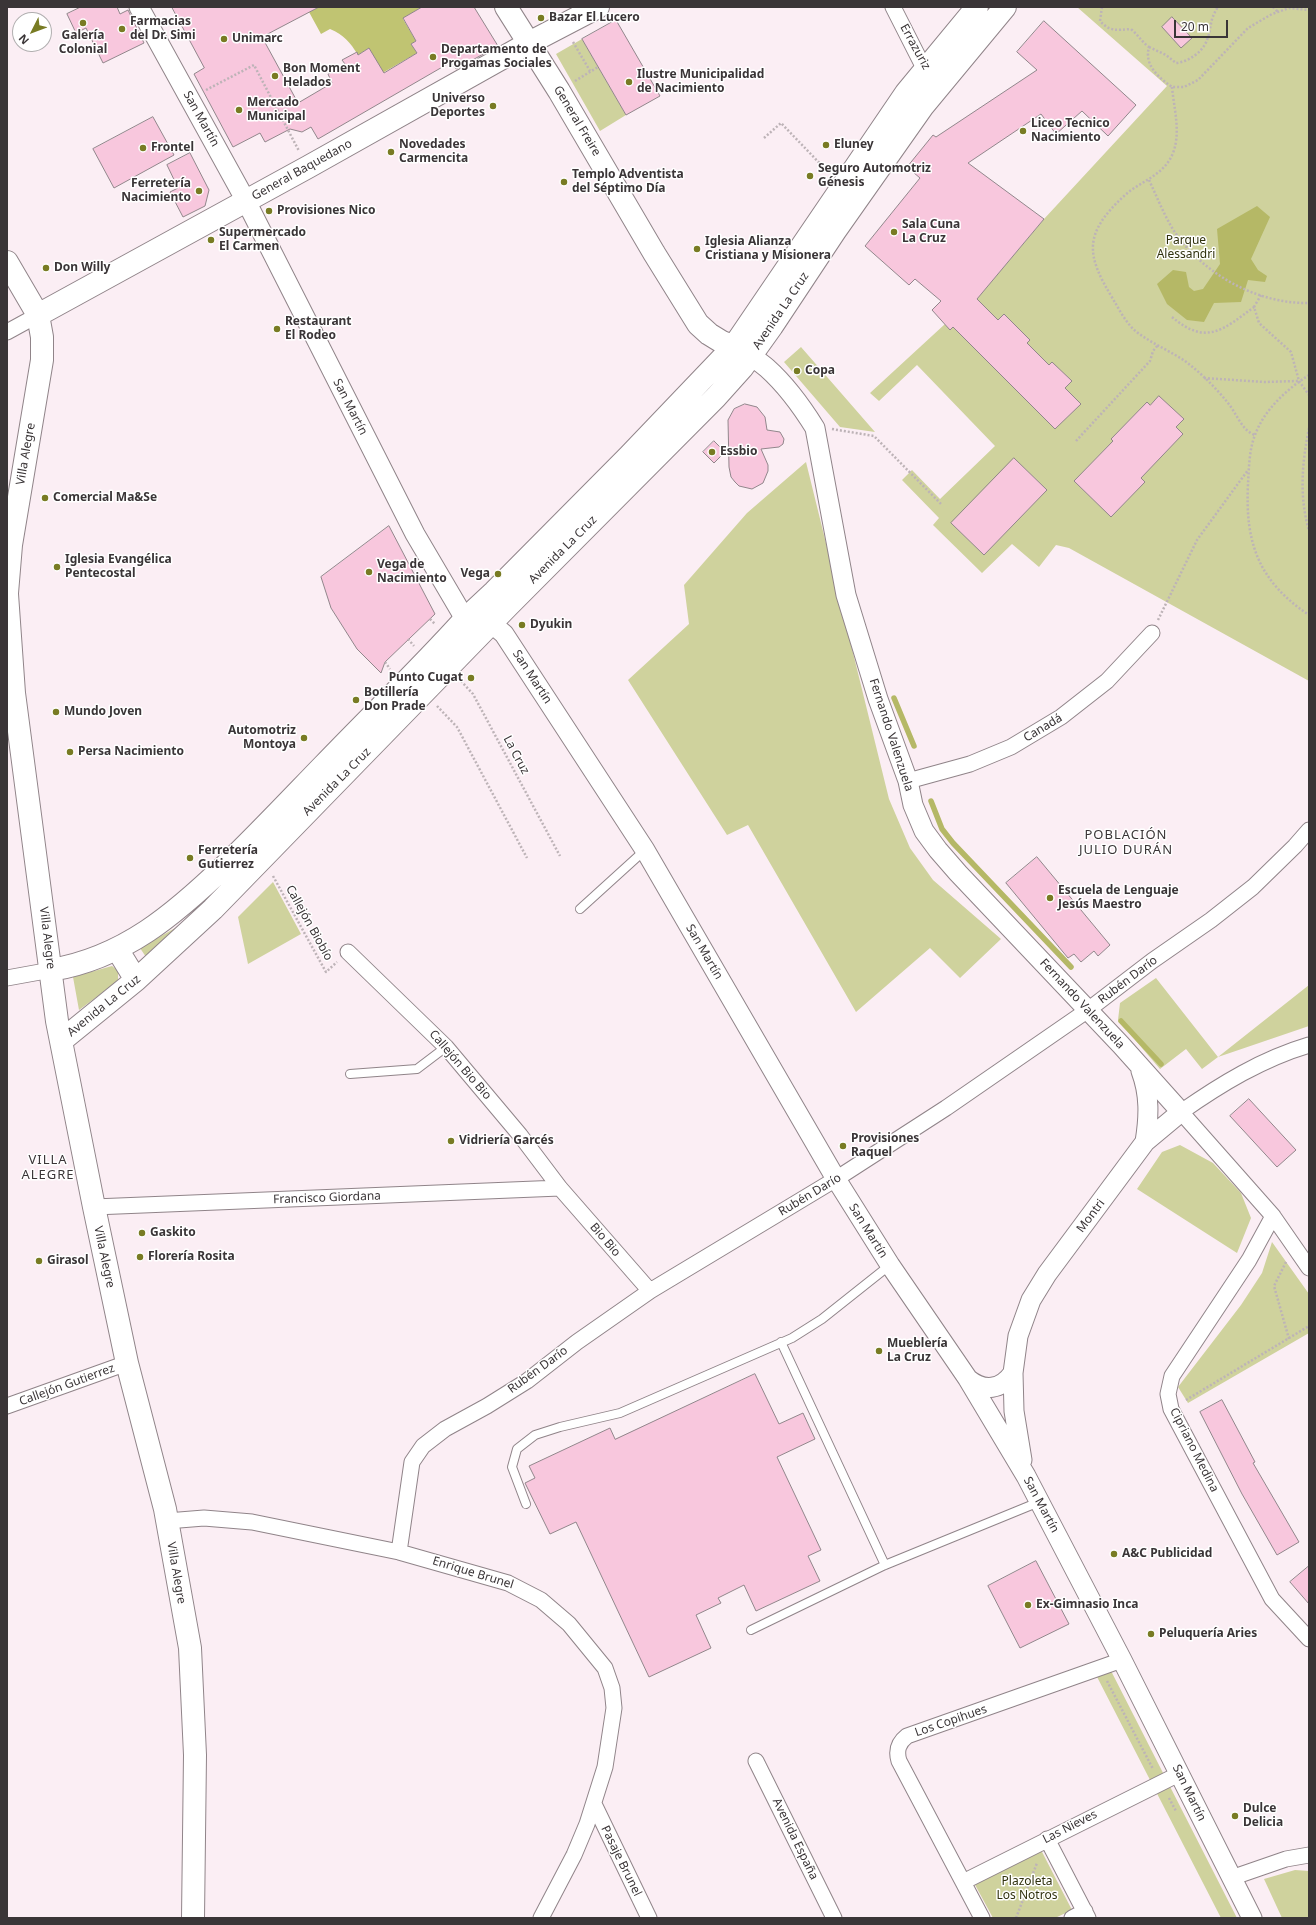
<!DOCTYPE html>
<html>
<head>
<meta charset="utf-8">
<style>
	body { margin:0 }
	#map { position:relative; width:1316px; height:1925px; overflow:hidden; background:#fbeef4; font-family:"Noto Sans",sans-serif }
	canvas { display:block }
	.frame { position:absolute; inset:0; border:8px solid #3a3537; pointer-events:none }
	.north { position:absolute; left:12px; top:12px; width:40px; height:40px; box-sizing:border-box; background:#fff; border:1px solid #b0aeaf; border-radius:50%; rotate:228deg; font-size:11px; font-weight:700; line-height:16px; text-align:center; color:#3a3537 }
	.north::after { content:''; display:block; margin:auto; width:14px; height:18px; background:#787b23; clip-path:polygon(50% 0,100% 100%,50% 72%,0 100%) }
	.scale { position:absolute; left:1174px; top:20px; width:54px; height:18px; box-sizing:border-box; border:2px solid #3a3537; border-top:0; padding-left:5px; font-size:12px; line-height:14px; white-space:nowrap; color:#3a3537; -webkit-text-stroke:3px #fff; paint-order:stroke }
</style>
</head>
<body>
<div id="map">
<canvas width="1316" height="1925"></canvas>
<div class="frame"></div>
<div class="north">N</div>
<div class="scale">20 m</div>
</div>
<script>
const ctx = document.querySelector('canvas').getContext('2d');
ctx.lineJoin = 'round';
function fillPath(path, color) { ctx.fillStyle = color; ctx.fill(path, 'evenodd'); }
function strokePath(path, color, width, dash) { ctx.strokeStyle = color; ctx.lineWidth = width; ctx.lineCap = dash ? 'butt' : 'round'; ctx.setLineDash(dash || []); ctx.stroke(path); }
function label(font, color, halo, rows, align = 'center') {
  ctx.font = font + ' "Noto Sans",sans-serif'; ctx.lineWidth = 3; ctx.setLineDash([]); ctx.textBaseline = 'middle'; ctx.strokeStyle = halo; ctx.fillStyle = color; for (const [text, x, y, turn = 0] of rows) {
    ctx.save(); ctx.translate(x, y); ctx.rotate((+turn || 0) * Math.PI / 180); ctx.textAlign = isNaN(turn) ? turn : align; if (halo) ctx.strokeText(text, 0, 0); ctx.fillText(text, 0, 0); ctx.restore();
  }
}
fillPath(new Path2D(`
	M1077,7H1309V681L1069,548L1056,545L1039,567L1012,544L982,573L933,525L939,518L902,480L912,470L940,499L995,446L917,365L879,401L870,393L945,324L950,330L1044,219L1167,86Z
	M582,39L626,115L600,131L556,54Z
	M801,347L875,432L840,427L784,362Z
	M806,462L889,799L910,848L933,880L1001,939L960,978L930,948L856,1012L748,825L727,835L628,680L689,624L684,585L747,513Z
	M273,882L301,934L248,964L238,917Z
	M184,923L146,957L140,948Z
	M112,966L118,971V981L79,1010L73,977Z
	M1156,978L1218,1057L1309,985V1026L1218,1057L1202,1069L1186,1049L1160,1069L1118,1020L1120,1003Z
	M1180,1145L1213,1163L1241,1193L1251,1218L1237,1253L1137,1189L1162,1152Z
	M1272,1242L1309,1294V1333L1188,1403L1178,1387L1241,1305L1262,1273Z
	M1108,1665L1237,1918H1221L1094,1671Z
	M1041,1850L1072,1910L1055,1918H993L973,1881Z
	M1295,1870L1309,1871V1918H1282L1264,1879Z`), '#cfd29d');
fillPath(new Path2D(`
	M319,7H419L420,8L403,19L416,41L411,44L417,53L372,79L369,48L358,55C350,42 344,35 330,29L321,34L309,12Z`), '#c0c472');
fillPath(new Path2D(`
	M1257,206L1270,217L1251,259L1258,270L1267,276L1265,282L1248,280L1241,302L1214,303L1204,322L1187,320L1167,304L1157,284L1173,270L1186,272L1189,287L1194,291L1203,289L1220,264L1217,229Z`), '#b5b866');
strokePath(new Path2D(`
	M894,698L914,746
	M931,801L942,829L953,843L1071,967
	M1121,1021L1161,1064`), '#b5b866', 5.5);
const building = new Path2D(`
	M81,7H117L120,14L128,10L144,43L103,63L86,28L76,33L67,14Z
	M172,7H319L262,37L298,103L332,83L328,74L345,64L342,60L357,52L358,55L369,48L384,73L417,53L411,44L416,41L403,18L422,7H474L498,46L456,69L451,62L318,139L311,127L302,132L290,129L265,142L260,133L233,147L194,74L204,68Z
	M1172,17L1192,38L1181,48L1162,27Z
	M616,20L660,96L626,115L582,39Z
	M1044,21L1136,105L1108,136L1082,111L1056,134L1041,114L968,163L1044,219L977,299L998,320L1004,314L1030,340L1027,343L1049,365L1052,362L1072,381L1065,388L1081,404L1055,429L953,327L950,330L932,310L941,301L915,279L909,285L865,246L920,178L907,167L933,135L936,137L1037,70L1017,52Z
	M153,117L174,155L114,188L93,149Z
	M190,153L209,190L205,206L183,217L170,192L178,188L167,165Z
	M1159,396L1184,419L1176,427L1183,434L1141,478L1145,482L1111,517L1074,481L1113,441L1111,439L1147,402L1150,405Z
	M745,404L757,407L765,417L767,430L780,432L784,439L783,444L779,447L761,449L768,465V471L763,483L752,489L739,486L735,482L731,477L729,467L728,420L734,409Z
	M714,441L725,452L714,463L703,452Z
	M1014,458L1047,490L984,555L951,523Z
	M389,526L435,614L385,662L381,673L357,649L331,608L321,577Z
	M1037,857L1110,945L1098,956L1094,951L1081,962L1074,954L1068,958L1006,883Z
	M1249,1099L1296,1150L1277,1167L1230,1116Z
	M755,1374L779,1424L803,1413L815,1439L777,1457L821,1550L808,1556L820,1581L756,1611L744,1585L718,1598L721,1603L696,1615L711,1648L649,1677L576,1522L550,1534L525,1483L535,1478L529,1466L610,1428L615,1439Z
	M1222,1400L1255,1462L1253,1463L1299,1542L1277,1555L1242,1494L1200,1412Z
	M1036,1561L1069,1624L1020,1648L988,1586Z
	M1309,1566V1604L1290,1582Z`);
fillPath(building, '#f8c7dd');
strokePath(building, '#91868b', 1);
const service = new Path2D(`
	M580,909L645,850
	M350,1074L417,1069L446,1047
	M781,1342L885,1565
	M526,1504L512,1467L517,1449L535,1435L560,1427L620,1413L792,1338L822,1319L890,1265
	M751,1630L885,1565L1039,1502`);
const minor = new Path2D(`
	M893,7L925,70L932,75
	M7,332L38,315
	M908,781L970,764L1011,747L1061,717L1107,681L1152,633
	M348,952L446,1047L520,1135L560,1188L650,1291
	M7,978L51,970
	M1309,1045C1262,1059 1221,1084 1181,1112L1273,1216L1309,1268
	M94,1207L560,1188
	M1273,1216L1249,1260L1172,1376L1168,1394L1171,1409L1272,1599L1309,1639
	M7,1406L127,1363
	M167,1521L204,1518L252,1522L399,1552L508,1583L541,1600L569,1624L605,1668L612,1688L614,1708L605,1767L587,1824L574,1855L541,1918
	M399,1552L412,1462L423,1446L445,1429L487,1406L527,1381L577,1342L650,1291L836,1179L946,1108L1088,1010L1152,961L1211,920L1253,887L1295,846L1309,830
	M756,1761L834,1918
	M594,1804L649,1918
	M1047,1839L1088,1918
	M1231,1878L1286,1859L1309,1855
	M963,1882L1179,1774
	M982,1918L899,1761C896,1751 898,1743 907,1736L1122,1660
	M1072,1918L1085,1911`);
const tertiary = new Path2D(`
	M139,7L246,201L415,534L465,619L491,623L504,634L645,850L836,1179L890,1265L968,1379L1026,1476L1122,1660L1252,1918
	M745,351C752,357 760,362 767,368C786,385 802,407 815,428L846,595L878,699L908,781L913,805L924,831L938,850L958,873L1121,1045L1181,1112L1145,1142L1047,1274L1031,1300L1018,1336L1013,1373L1014,1411L1022,1460
	M1141,1071C1150,1095 1149,1117 1145,1142
	M968,1379C984,1392 1001,1390 1013,1373`);
const secondary = new Path2D(`
	M506,7L559,91L654,253L698,324L709,334L722,342L745,351
	M7,262L38,315L42,337V360L11,545L7,593
	M38,315L308,167L529,43L598,7
	M7,594L14,693L57,1021L94,1207L127,1363L165,1509L190,1648L195,1755L193,1918
	M117,949L136,980
	M51,970C124,958 175,914 227,864C260,832 292,798 324,765C371,716 420,669 465,619L494,592L629,456L734,346L906,93L977,7
	M61,1041L136,980L213,909L508,606L716,397L742,368L772,326L835,231L923,106L1005,7`);
strokePath(service, '#908489', 10);
strokePath(minor, '#908489', 17);
strokePath(tertiary, '#908489', 21);
strokePath(secondary, '#908489', 24);
strokePath(new Path2D(`
	M1102,7L1100,21C1110,32 1117,30 1131,29C1138,35 1142,42 1149,47C1144,65 1158,77 1172,87H1184L1198,80L1248,28L1272,14L1289,8L1309,10
	M1273,7L1278,12
	M573,42L590,71
	M1149,47L1166,55L1176,63C1188,62 1203,52 1207,40C1212,27 1209,20 1218,7
	M575,81L598,67
	M1172,87C1174,109 1181,132 1173,153C1164,176 1140,181 1124,196C1083,234 1086,255 1113,299C1120,311 1127,325 1138,333C1153,344 1170,351 1185,361C1201,373 1216,388 1228,403C1237,414 1242,431 1255,435
	M206,90L254,65L299,151
	M764,138L781,123L829,173
	M1149,180C1157,197 1164,215 1174,231C1203,274 1257,304 1309,303
	M1261,295L1254,307L1259,323L1291,352L1299,381L1309,395
	M1172,317C1206,346 1223,330 1254,307
	M1309,375C1287,389 1264,410 1255,435C1249,450 1249,468 1248,484C1245,542 1258,581 1309,615
	M1204,378L1264,382L1298,381
	M1309,428C1302,463 1299,496 1309,531
	M832,429L874,436L942,505
	M1076,441L1150,361L1153,351L1158,345
	M430,619L435,624
	M1158,620L1197,540L1248,470
	M408,639L414,646
	M385,662L390,669
	M461,681L473,694L560,856
	M437,706L457,727L527,858
	M273,876L326,972L337,962
	M1286,1262L1274,1286L1289,1339
	M1186,1400L1309,1326
	M1107,1681L1153,1769
	M1169,1798L1176,1811
	M1016,1918L1037,1863`), '#bdb3b7', 2.5, [2, 2]);
strokePath(service, '#fff', 8);
strokePath(minor, '#fff', 15);
strokePath(tertiary, '#fff', 19);
strokePath(secondary, '#fff', 22);
for (const [x, y, r, color] of [
	[541,18,4,"#787b23"],
	[83,23,4,"#787b23"],
	[122,29,4,"#787b23"],
	[224,39,4,"#787b23"],
	[433,57,4,"#787b23"],
	[275,76,4,"#787b23"],
	[629,82,4,"#787b23"],
	[493,106,4,"#787b23"],
	[239,110,4,"#787b23"],
	[1023,131,4,"#787b23"],
	[826,145,4,"#787b23"],
	[143,148,4,"#787b23"],
	[391,152,4,"#787b23"],
	[810,176,4,"#787b23"],
	[564,182,4,"#787b23"],
	[199,191,4,"#787b23"],
	[269,211,4,"#787b23"],
	[894,232,4,"#787b23"],
	[211,240,4,"#787b23"],
	[697,249,4,"#787b23"],
	[46,268,4,"#787b23"],
	[277,329,4,"#787b23"],
	[797,371,4,"#787b23"],
	[712,452,4,"#787b23"],
	[45,498,4,"#787b23"],
	[57,567,4,"#787b23"],
	[369,572,4,"#787b23"],
	[498,574,4,"#787b23"],
	[522,625,4,"#787b23"],
	[471,678,4,"#787b23"],
	[356,700,4,"#787b23"],
	[56,712,4,"#787b23"],
	[304,738,4,"#787b23"],
	[70,752,4,"#787b23"],
	[190,858,4,"#787b23"],
	[1050,898,4,"#787b23"],
	[451,1141,4,"#787b23"],
	[843,1146,4,"#787b23"],
	[142,1233,4,"#787b23"],
	[140,1257,4,"#787b23"],
	[39,1261,4,"#787b23"],
	[879,1351,4,"#787b23"],
	[1114,1554,4,"#787b23"],
	[1028,1605,4,"#787b23"],
	[1151,1634,4,"#787b23"],
	[1235,1816,4,"#787b23"]
]) { const dot = new Path2D(); dot.arc(x, y, r, 0, 2 * Math.PI); ctx.fillStyle = color; ctx.fill(dot); strokePath(dot, '#fff', 1.5); }
label('bold 12px', '#3a3537', '#fff', [
	["Bazar El Lucero",549,18],
	["Farmacias",130,22],
	["del Dr. Simi",130,36],
	["Galería",83,36,"center"],
	["Colonial",83,50,"center"],
	["Unimarc",232,39],
	["Departamento de",441,50],
	["Progamas Sociales",441,64],
	["Bon Moment",283,69],
	["Helados",283,83],
	["Ilustre Municipalidad",637,75],
	["de Nacimiento",637,89],
	["Universo",485,99,"right"],
	["Deportes",485,113,"right"],
	["Mercado",247,103],
	["Municipal",247,117],
	["Liceo Tecnico",1031,124],
	["Nacimiento",1031,138],
	["Novedades",399,145],
	["Carmencita",399,159],
	["Eluney",834,145],
	["Frontel",151,148],
	["Seguro Automotriz",818,169],
	["Génesis",818,183],
	["Templo Adventista",572,175],
	["del Séptimo Día",572,189],
	["Ferretería",191,184,"right"],
	["Nacimiento",191,198,"right"],
	["Provisiones Nico",277,211],
	["Sala Cuna",902,225],
	["La Cruz",902,239],
	["Supermercado",219,233],
	["El Carmen",219,247],
	["Iglesia Alianza",705,242],
	["Cristiana y Misionera",705,256],
	["Don Willy",54,268],
	["Restaurant",285,322],
	["El Rodeo",285,336],
	["Copa",805,371],
	["Essbio",720,452],
	["Comercial Ma&Se",53,498],
	["Iglesia Evangélica",65,560],
	["Pentecostal",65,574],
	["Vega de",377,565],
	["Nacimiento",377,579],
	["Vega",490,574,"right"],
	["Dyukin",530,625],
	["Punto Cugat",463,678,"right"],
	["Botillería",364,693],
	["Don Prade",364,707],
	["Mundo Joven",64,712],
	["Automotriz",296,731,"right"],
	["Montoya",296,745,"right"],
	["Persa Nacimiento",78,752],
	["Ferretería",198,851],
	["Gutierrez",198,865],
	["Escuela de Lenguaje",1058,891],
	["Jesús Maestro",1058,905],
	["Provisiones",851,1139],
	["Raquel",851,1153],
	["Vidriería Garcés",459,1141],
	["Gaskito",150,1233],
	["Florería Rosita",148,1257],
	["Girasol",47,1261],
	["Mueblería",887,1344],
	["La Cruz",887,1358],
	["A&C Publicidad",1122,1554],
	["Ex-Gimnasio Inca",1036,1605],
	["Peluquería Aries",1159,1634],
	["Dulce",1243,1809],
	["Delicia",1243,1823]
], 'left');
label('12px', '#3a3537', '#fff', [
	["Errazuriz",915,47,61],
	["San Martín",201,119,61],
	["General Freire",577,121,59],
	["General Baquedano",302,170,-29],
	["Avenida La Cruz",781,311,-56],
	["San Martín",350,407,63],
	["Villa Alegre",26,454,-80],
	["Avenida La Cruz",563,550,-45],
	["San Martín",532,677,57],
	["Canadá",1043,728,-31],
	["Fernando Valenzuela",891,735,72],
	["La Cruz",516,755,62],
	["Avenida La Cruz",337,782,-45],
	["Callejón Biobío",309,923,61],
	["Villa Alegre",47,938,83],
	["San Martín",704,952,60],
	["Rubén Darío",1128,980,-37],
	["Fernando Valenzuela",1082,1004,47],
	["Avenida La Cruz",104,1006,-39],
	["Callejón Bio Bio",460,1065,49],
	["Rubén Darío",810,1195,-31],
	["Francisco Giordana",327,1198,-2],
	["Montri",1091,1216,-53],
	["San Martín",868,1231,58],
	["Bio Bio",605,1240,49],
	["Villa Alegre",104,1257,78],
	["Rubén Darío",538,1370,-36],
	["Callejón Gutierrez",67,1385,-20],
	["Cipriano Medina",1194,1450,63],
	["San Martín",1041,1505,62],
	["Villa Alegre",176,1573,80],
	["Enrique Brunel",473,1573,17],
	["Los Copihues",951,1721,-19],
	["San Martín",1189,1793,64],
	["Las Nieves",1070,1827,-27],
	["Avenida España",795,1839,64],
	["Pasaje Brunel",621,1861,64]
]);
label('12px', '#30310d', '#fff', [
	["Parque",1186,241],
	["Alessandri",1186,255],
	["Plazoleta",1027,1882],
	["Los Notros",1027,1896]
]);
ctx.letterSpacing = '1px';
label('13px', '#3a3537', '#fff', [
	["POBLACIÓN",1126,835],
	["JULIO DURÁN",1126,850],
	["VILLA",48,1160],
	["ALEGRE",48,1175]
]);
ctx.letterSpacing = '0px';
</script>
</body>
</html>
